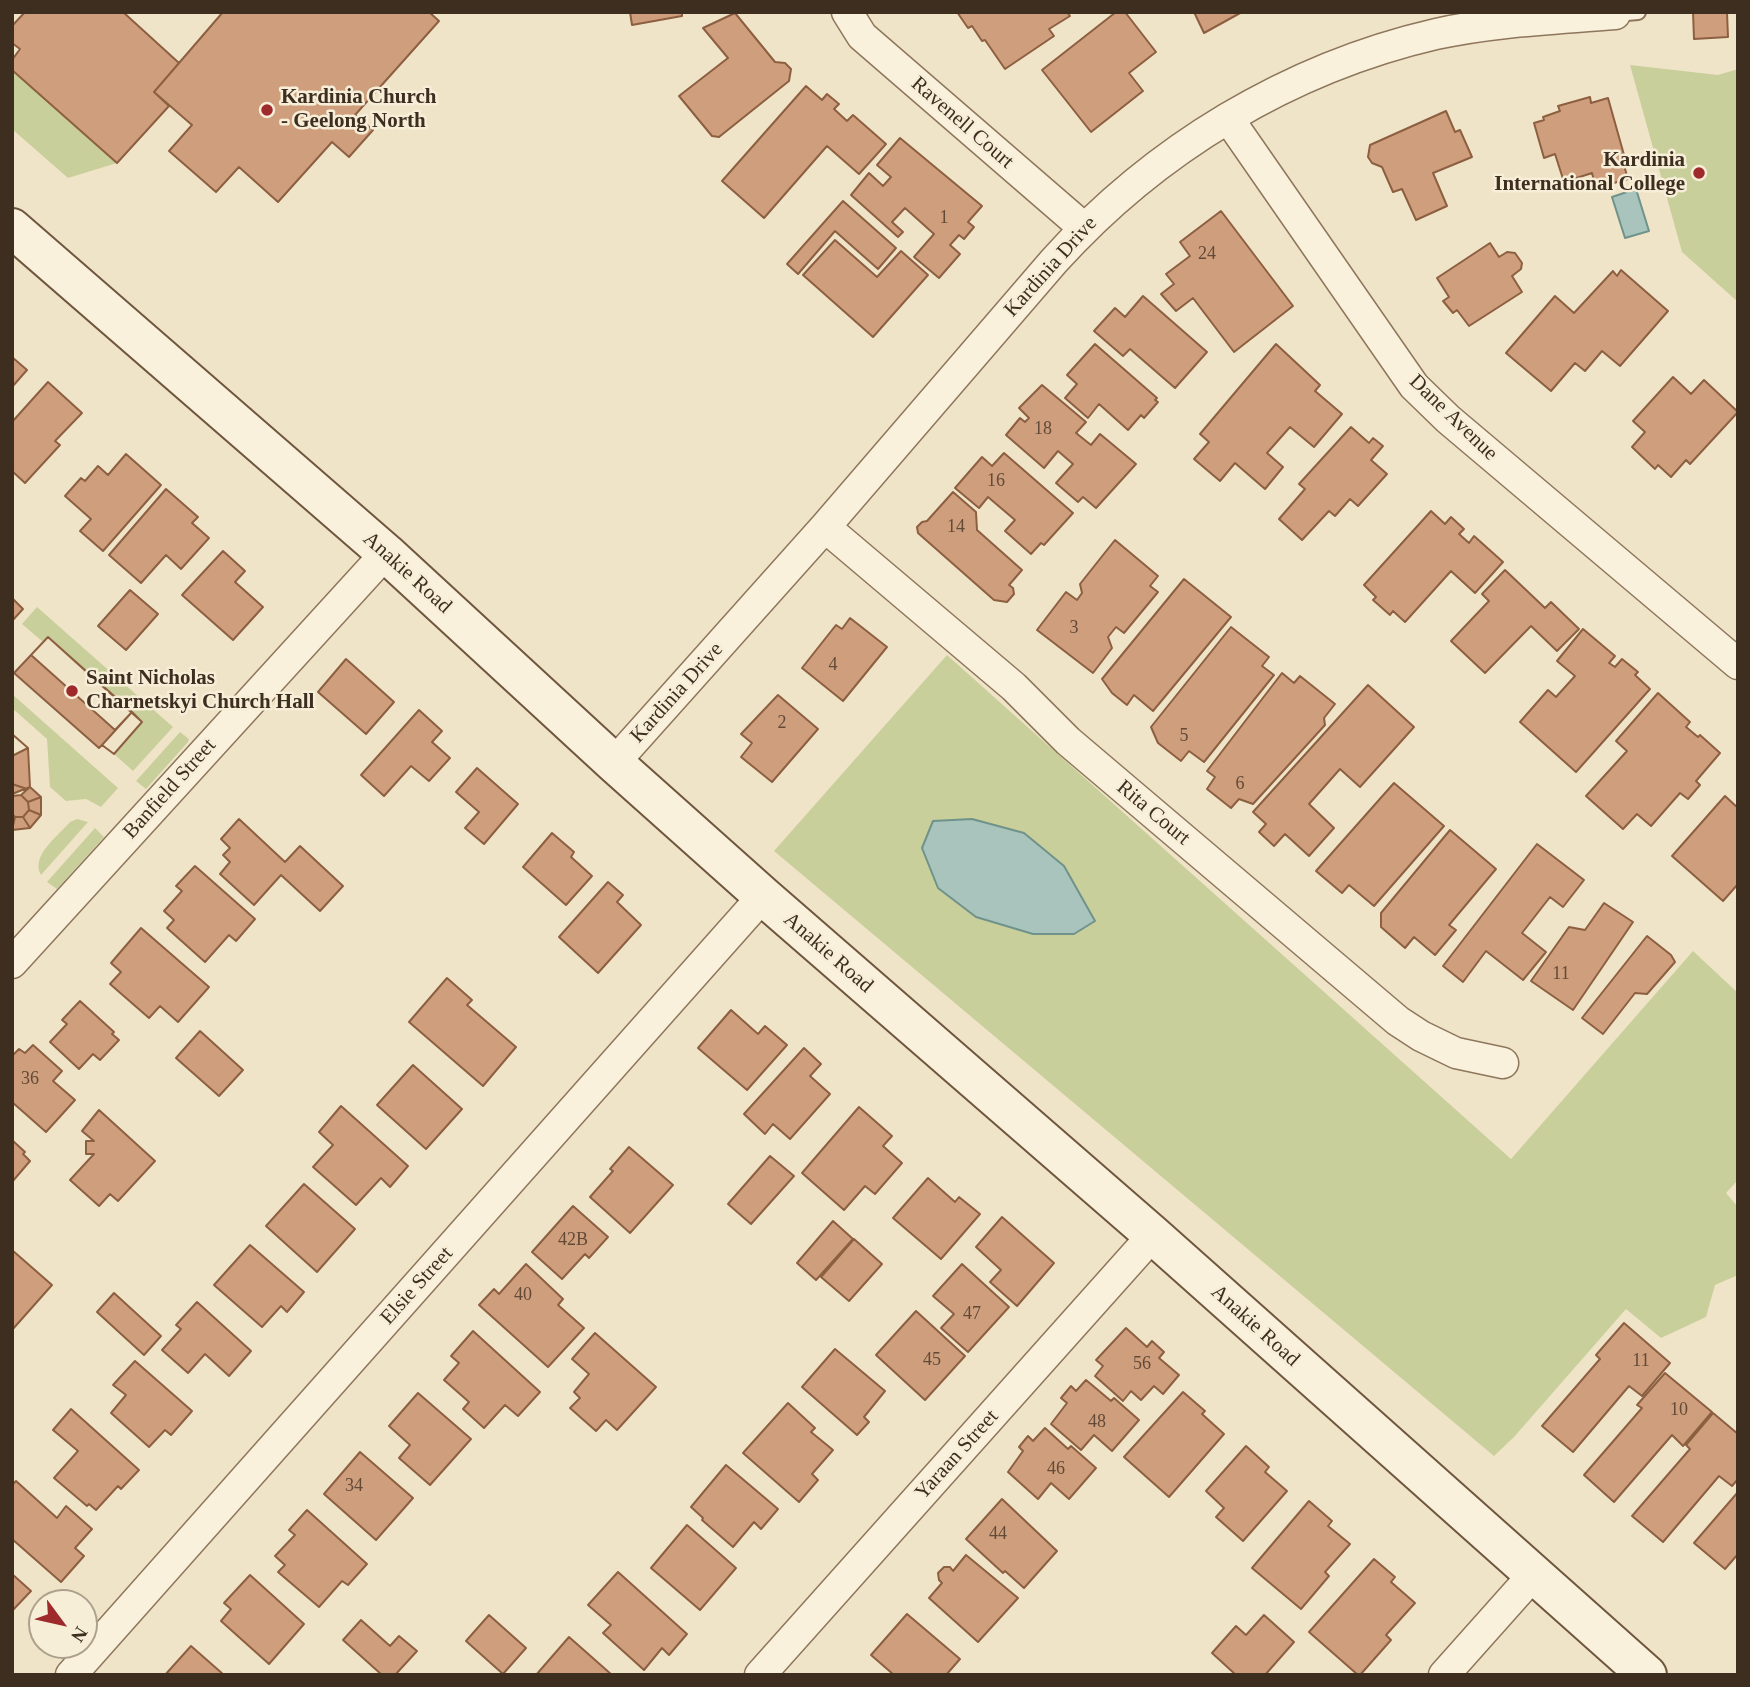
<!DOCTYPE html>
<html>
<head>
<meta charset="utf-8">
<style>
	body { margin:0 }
	#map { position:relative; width:1750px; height:1687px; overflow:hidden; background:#f0e4c8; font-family:Georgia,serif }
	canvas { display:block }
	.frame { position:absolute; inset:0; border:14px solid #3d2e20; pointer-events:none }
	.north { position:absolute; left:28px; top:1589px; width:70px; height:70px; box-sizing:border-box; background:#f7eed8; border:2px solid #ada18e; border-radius:50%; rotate:123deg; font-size:19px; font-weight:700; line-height:28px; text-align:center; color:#3d2e20 }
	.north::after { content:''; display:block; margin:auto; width:24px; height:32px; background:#9e2a2b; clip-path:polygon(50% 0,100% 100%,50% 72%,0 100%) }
</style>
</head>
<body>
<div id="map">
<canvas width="1750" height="1687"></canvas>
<div class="frame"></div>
<div class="north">N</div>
</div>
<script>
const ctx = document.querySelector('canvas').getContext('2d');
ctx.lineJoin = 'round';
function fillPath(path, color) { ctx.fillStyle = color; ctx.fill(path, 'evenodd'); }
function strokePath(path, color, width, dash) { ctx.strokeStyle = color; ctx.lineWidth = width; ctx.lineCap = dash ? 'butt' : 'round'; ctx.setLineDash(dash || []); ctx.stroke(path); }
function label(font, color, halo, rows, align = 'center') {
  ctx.font = font + ' Georgia,serif'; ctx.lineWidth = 5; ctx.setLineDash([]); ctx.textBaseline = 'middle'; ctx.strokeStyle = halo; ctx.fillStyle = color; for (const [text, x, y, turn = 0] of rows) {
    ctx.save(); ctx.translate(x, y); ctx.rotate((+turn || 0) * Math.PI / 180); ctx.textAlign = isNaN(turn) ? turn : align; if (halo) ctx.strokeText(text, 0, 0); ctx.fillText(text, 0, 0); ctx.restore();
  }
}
fillPath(new Path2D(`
	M1630,65L1718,75L1738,69V302L1682,252Z
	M12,70L117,163L68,178L12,129Z
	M37,607L173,727L133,771L114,754L142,721L49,637L43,642L22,624Z
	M947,655L1511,1159L1693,951L1738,993V1180L1726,1193L1738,1207V1275L1715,1285L1706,1317L1661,1338L1626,1309L1514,1437L1494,1456L774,851Z
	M12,694L118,788L101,807L86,799L66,801L50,787L47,739L12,708Z
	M180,732L189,739L188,742L146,789L136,781Z
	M77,819L88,822L41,875C30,856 58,836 70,822Z
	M95,828L104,837L57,889L47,882Z`), '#c9cf9b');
const water = new Path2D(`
	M1636,189L1649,231L1625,238L1612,197Z
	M972,819L1024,833L1064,866L1095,921L1074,934H1033L976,917L938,888L922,848L933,821Z`);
fillPath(water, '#a9c4bc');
strokePath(water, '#6f938a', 2);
const building = new Path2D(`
	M25,12H123L179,63L154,92L169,106L117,163L12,70V60L20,49L12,43V26Z
	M223,12H429L439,21L355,115L373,130L349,157L332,142L278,202L239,167L216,192L169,151L192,125L154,92Z
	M630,12H682V16L632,25Z
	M957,12H1067L1070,16L1049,29L1054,36L1005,69L985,40L982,41L972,26L968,28Z
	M1116,12H1125L1156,52L1129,73L1143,91L1091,132L1042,70Z
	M1194,12H1242L1204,33Z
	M1693,12H1727L1728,37L1694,39Z
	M735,13L775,62L785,63L791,69L789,81L719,137L712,136L679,96L728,58L703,28Z
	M806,86L822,100L827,94L839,104L834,109L847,121L853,115L886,144L859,174L827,146L764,218L722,181Z
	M1590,97L1591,103L1608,98L1626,162H1623L1628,179L1596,188L1592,173L1564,182L1555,154L1544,158L1534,123L1544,120L1543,117L1560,111L1558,106Z
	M1446,111L1455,132L1460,130L1472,157L1433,173L1447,206L1416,220L1402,189L1393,192L1382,167L1372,163L1368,157L1370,145Z
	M900,138L982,206L968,222L974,227L964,239L959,235L950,245L960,254L939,278L914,257L934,234L905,208L892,222L903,232L898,237L851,195L869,173L883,186L891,177L877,165Z
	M843,201L896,248L878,269L835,231L798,274L787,264Z
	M1221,211L1293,306L1234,352L1193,298L1176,311L1161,294L1174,284L1166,274L1190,256L1180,242Z
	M835,240L877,277L901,251L928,275L873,337L803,275Z
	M1490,243L1499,257L1507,252L1515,253L1522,263L1521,269L1512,276L1522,292L1469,326L1457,310L1453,313L1443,301L1449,297L1437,278Z
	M1621,270L1668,311L1620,366L1602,351L1585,371L1575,363L1551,391L1506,353L1555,296L1574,313L1613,271L1617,276Z
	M1143,296L1207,352L1175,388L1130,349L1123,356L1094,331L1115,308L1125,317Z
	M1095,344L1157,398L1155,400L1158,402L1144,418L1141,415L1128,430L1099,404L1088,418L1065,398L1077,384L1067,375Z
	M1276,344L1320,385L1315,391L1342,414L1314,447L1290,427L1267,453L1283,467L1265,489L1235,463L1220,481L1194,459L1209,442L1200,434Z
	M12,357L27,370L12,387Z
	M1673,377L1691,394L1704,380L1738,412L1690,464L1686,460L1671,477L1658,465L1655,469L1632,447L1645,432L1633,421Z
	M48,382L82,413L55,441L60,445L25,483L12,471V422Z
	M1042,385L1086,422L1076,433L1091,445L1100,434L1136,464L1096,508L1083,497L1078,502L1056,483L1073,464L1058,451L1044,468L1006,435L1020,418L1025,422L1029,418L1019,408Z
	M1351,427L1369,443L1373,438L1383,446L1371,460L1387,474L1358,506L1350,499L1335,516L1329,511L1302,540L1279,519L1305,489L1299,484Z
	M1004,453L1073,513L1044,545L1041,543L1031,554L1005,531L1015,520L988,497L979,508L955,488L982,457L992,466Z
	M126,454L161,485L103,551L80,531L91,519L65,496L81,478L85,481L98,466L108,475Z
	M166,489L198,517L192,523L209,538L181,569L166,555L141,583L109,555Z
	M953,492L976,512L977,530L1022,570L1009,585L1013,588L1014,594L1007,602L994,600L918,533L917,527L922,522L927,521Z
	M1431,511L1445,524L1451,517L1464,529L1459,534L1469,543L1474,536L1503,562L1475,593L1451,571L1405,622L1393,611L1390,615L1373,600L1376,597L1364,585Z
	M1115,540L1158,576L1150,586L1158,592L1124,633L1116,627L1108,637L1112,648L1093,673L1037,630L1066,592L1077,600L1082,593L1080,584Z
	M223,551L245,571L235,582L263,607L233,640L182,595Z
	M1505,570L1545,608L1551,602L1579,629L1557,651L1531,626L1485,673L1451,641L1489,601L1482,594Z
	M1184,579L1231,617L1153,711L1134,695L1127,705L1112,693L1102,679Z
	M130,590L158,614L126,650L98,626Z
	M12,598L23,609L12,621Z
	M850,618L887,647L843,701L802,668L836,625L842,629Z
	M1231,627L1269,657L1262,666L1274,675L1204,762L1189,751L1181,761L1158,743L1151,727Z
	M1583,629L1615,656L1609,663L1615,667L1622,659L1638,672L1635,675L1650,689L1576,772L1520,722L1548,690L1556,697L1575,676L1557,661Z
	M48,637L142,722L114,754L102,745L99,748L14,673Z
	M48,637L132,712L115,730L31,655Z
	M346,659L394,702L366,734L318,692Z
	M1282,673L1294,683L1300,676L1335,704L1324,718L1325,725L1253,804L1239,799L1231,808L1207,789L1215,777L1207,771Z
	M1368,685L1414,727L1360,787L1340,769L1309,804L1334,828L1309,856L1285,834L1274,846L1259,832L1266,824L1253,812Z
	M1658,693L1690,722L1686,727L1698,737L1700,735L1720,753L1696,781L1700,785L1688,799L1680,793L1651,826L1637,814L1623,829L1586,796L1627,751L1616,741Z
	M778,695L818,729L772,782L741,757L752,743L741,734Z
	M419,710L442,731L432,742L450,758L429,781L411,766L384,796L361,775Z
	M132,712L142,722L114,754L102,745Z
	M12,734L28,748L30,787L41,797V815L30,828L12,830Z
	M12,734L28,748L12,756Z
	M28,748L30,787L27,789L12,784V756Z
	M28,748L30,787L27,789L12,784V756Z
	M477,768L518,804L484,844L465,828L479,812L456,792Z
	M1394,783L1444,826L1374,906L1349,885L1342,893L1316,871Z
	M30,787L41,797V815L30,828L12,830V794Z
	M30,787L41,797L28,802L21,795Z
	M21,795L28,802L29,810L23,817H15L12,814V796Z
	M1725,796L1738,808V884L1723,901L1672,856Z
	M41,797V815L29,810L28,802Z
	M29,810L41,815L30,828L23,817Z
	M15,817H23L30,828L12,830Z
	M239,819L285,862L300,846L343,886L320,911L281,875L254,905L220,874L230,862L223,855L230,848L221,839Z
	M1450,830L1496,869L1449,925L1456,930L1435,955L1414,937L1405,948L1381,927V913Z
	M552,833L574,852L571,857L592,876L566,905L523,867Z
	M1537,844L1584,880L1563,907L1550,897L1522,933L1546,952L1523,980L1486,951L1463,982L1443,966Z
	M195,866L255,919L236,941L229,935L205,962L167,928L174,920L164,911L182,891L176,886Z
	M608,882L623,895L617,902L641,925L598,973L559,937Z
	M1604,903L1633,922L1573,1010L1531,981L1569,927L1585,930Z
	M141,928L209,987L178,1022L160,1006L149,1018L110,984L121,972L111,963Z
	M1647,936L1671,955L1675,962L1647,994L1635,993L1603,1034L1582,1018Z
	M447,978L472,1000L467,1005L516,1047L483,1086L409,1022Z
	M80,1001L114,1032L112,1034L119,1040L100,1060L93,1054L79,1069L50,1042L67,1024L62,1020Z
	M731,1010L758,1034L765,1026L787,1045L747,1090L698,1048Z
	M200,1031L243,1070L219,1096L176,1058Z
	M33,1045L62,1071L53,1081L75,1100L46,1132L12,1102V1056L19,1049L25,1053Z
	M804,1048L821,1064L810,1076L830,1094L790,1139L773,1124L765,1134L744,1114Z
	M413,1065L462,1109L426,1149L377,1105Z
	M341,1106L408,1166L390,1187L381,1178L356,1205L313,1167L333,1145L319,1132Z
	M859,1107L892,1136L883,1146L902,1163L875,1194L865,1186L844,1210L802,1173Z
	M99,1110L155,1161L118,1201L110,1194L99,1206L70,1180L94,1154H86V1141H94L82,1131Z
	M12,1140L25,1152L23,1154L30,1161L12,1182Z
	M629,1147L673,1185L630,1233L590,1197L613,1171L610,1169Z
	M770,1156L794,1176L751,1224L728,1204Z
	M928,1178L955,1202L959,1197L980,1214L941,1259L893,1218Z
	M304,1184L355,1229L317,1272L266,1226Z
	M573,1206L608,1237L589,1258L585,1254L562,1279L532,1252Z
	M1002,1217L1054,1263L1017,1306L990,1282L1001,1270L976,1247Z
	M833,1221L853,1239L816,1280L797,1263Z
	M854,1239L882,1264L849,1301L821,1277Z
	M250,1245L304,1292L287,1312L281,1306L262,1327L214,1285Z
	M12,1250L52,1285L12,1330Z
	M526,1264L563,1299L558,1305L584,1328L548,1367L479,1305L494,1289L499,1294Z
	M962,1264L1009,1307L968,1352L941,1328L954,1314L933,1296Z
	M114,1293L161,1336L144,1355L97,1312Z
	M197,1302L251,1351L229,1376L205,1354L188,1373L162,1350L181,1329L176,1325Z
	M916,1311L965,1356L925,1400L876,1355Z
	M1624,1323L1670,1363L1642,1396L1629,1386L1573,1452L1542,1426L1600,1359L1596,1355Z
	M1126,1328L1147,1347L1152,1341L1164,1352L1159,1358L1179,1375L1163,1394L1154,1386L1141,1400L1131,1391L1123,1401L1095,1376L1103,1366L1096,1360Z
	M473,1331L540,1392L518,1416L505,1405L484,1428L463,1409L469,1402L444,1380L459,1363L451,1356Z
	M595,1333L656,1387L617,1430L606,1420L596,1431L570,1408L580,1398L574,1392L589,1374L572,1359Z
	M835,1349L885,1391L864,1417L869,1422L857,1435L802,1387Z
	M135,1361L192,1411L171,1435L165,1430L149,1447L111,1413L126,1395L113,1385Z
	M1665,1373L1712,1412L1683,1446L1672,1435L1614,1502L1584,1475L1642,1408L1637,1405Z
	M1086,1380L1111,1401L1114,1398L1139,1420L1112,1451L1094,1435L1081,1450L1051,1424L1067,1403L1061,1398L1071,1386L1076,1391Z
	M1183,1392L1205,1411L1202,1414L1224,1434L1169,1497L1124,1457Z
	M418,1393L471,1439L430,1485L399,1458L410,1445L389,1426Z
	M788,1403L815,1428L811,1432L833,1450L812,1474L818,1480L799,1502L743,1453Z
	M71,1409L139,1470L121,1489L118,1486L96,1510L89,1504L87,1506L54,1478L78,1451L53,1430Z
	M1713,1413L1738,1434V1479L1732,1486L1719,1476L1663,1542L1632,1516L1690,1449L1686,1445Z
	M1045,1428L1068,1449L1071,1446L1096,1468L1069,1499L1051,1483L1038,1499L1008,1472L1023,1451L1019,1447L1028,1436L1033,1441Z
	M1246,1446L1269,1467L1265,1472L1287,1491L1243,1541L1216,1517L1224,1508L1206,1491Z
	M360,1452L413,1498L376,1540L324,1494Z
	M726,1465L778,1509L761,1529L754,1522L733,1547L702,1520L703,1518L691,1507Z
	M16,1481L57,1518L66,1506L92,1529L75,1548L84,1556L61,1582L12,1539V1485Z
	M1738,1492V1554L1725,1569L1694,1543Z
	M1002,1499L1057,1551L1024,1588L1005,1571L1003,1573L966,1539Z
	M1309,1501L1332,1521L1328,1526L1350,1544L1325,1572L1329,1576L1301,1609L1252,1568Z
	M307,1510L367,1564L348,1585L342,1581L319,1607L278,1572L285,1565L275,1556L295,1535L289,1530Z
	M687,1525L736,1568L700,1610L651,1568Z
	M966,1555L1018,1598L978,1642L929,1598L942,1583L939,1580L938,1573L944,1567H950L953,1571Z
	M1374,1559L1395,1577L1391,1582L1415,1603L1386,1635L1391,1640L1360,1675H1358L1309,1632Z
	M618,1572L687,1634L669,1655L662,1648L644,1670L603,1633L611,1625L588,1605Z
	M12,1574L31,1591L12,1611Z
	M250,1575L304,1624L269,1664L221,1621L231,1609L224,1603Z
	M907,1614L960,1659L946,1675H894L871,1655Z
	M489,1615L526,1648L503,1674L466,1641Z
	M1264,1615L1294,1642L1265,1675H1236L1212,1653L1236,1626L1246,1635Z
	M361,1620L390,1646L399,1636L417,1651L395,1675H382L343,1640Z
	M569,1637L612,1675H536Z
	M191,1646L224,1675H165Z`);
fillPath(building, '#cf9f7d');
strokePath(building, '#8d5f41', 2);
const service = new Path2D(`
	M1615,14L1638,12`);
const minor = new Path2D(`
	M847,12L862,36L1084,228
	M1228,118L1414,386L1448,419L1738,664
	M825,527L1014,687L1068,741L1398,1021L1421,1036L1456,1053L1503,1063
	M614,763L825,527L1054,261C1155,149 1289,68 1436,34C1495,21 1556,19 1615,14
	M12,963L386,553
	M71,1675L763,896
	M760,1675L1153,1235
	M1444,1675L1534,1574`);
const secondary = new Path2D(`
	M12,228L386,553L614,763L763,896L1153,1235L1647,1675`);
strokePath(service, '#8d765c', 18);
strokePath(minor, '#8d765c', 33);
strokePath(secondary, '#6f573f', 42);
strokePath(service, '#faf1dc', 14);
strokePath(minor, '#faf1dc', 30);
strokePath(secondary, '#faf1dc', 38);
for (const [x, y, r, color] of [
	[267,110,7,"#9e2a2b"],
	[1699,173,7,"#9e2a2b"],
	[72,691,7,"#9e2a2b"]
]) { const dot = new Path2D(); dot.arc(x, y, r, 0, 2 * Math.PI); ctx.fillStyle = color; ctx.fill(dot); strokePath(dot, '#f7eed8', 2.5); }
label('18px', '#624a37', null, [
	["1",944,218],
	["24",1207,254],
	["18",1043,429],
	["16",996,481],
	["14",956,527],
	["3",1074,628],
	["4",833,665],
	["2",782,723],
	["5",1184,736],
	["6",1240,784],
	["11",1561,974],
	["36",30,1079],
	["42B",573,1240],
	["40",523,1295],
	["47",972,1314],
	["45",932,1360],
	["11",1641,1361],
	["56",1142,1364],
	["10",1679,1410],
	["48",1097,1422],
	["46",1056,1469],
	["34",354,1486],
	["44",998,1534]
]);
label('bold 21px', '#3d2e20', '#f7eed8', [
	["Kardinia Church",281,98],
	["- Geelong North",281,122],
	["Kardinia",1685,161,"right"],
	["International College",1685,185,"right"],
	["Saint Nicholas",86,679],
	["Charnetskyi Church Hall",86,703]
], 'left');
label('21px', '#3d2e20', '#f7eed8', [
	["Ravenell Court",962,123,41],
	["Kardinia Drive",1051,267,-48],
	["Dane Avenue",1453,418,44],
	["Anakie Road",407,573,42],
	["Kardinia Drive",677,693,-48],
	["Banfield Street",170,789,-48],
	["Rita Court",1153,813,40],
	["Anakie Road",828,953,41],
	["Elsie Street",417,1286,-48],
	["Anakie Road",1255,1326,42],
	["Yaraan Street",957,1455,-48]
]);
</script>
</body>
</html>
